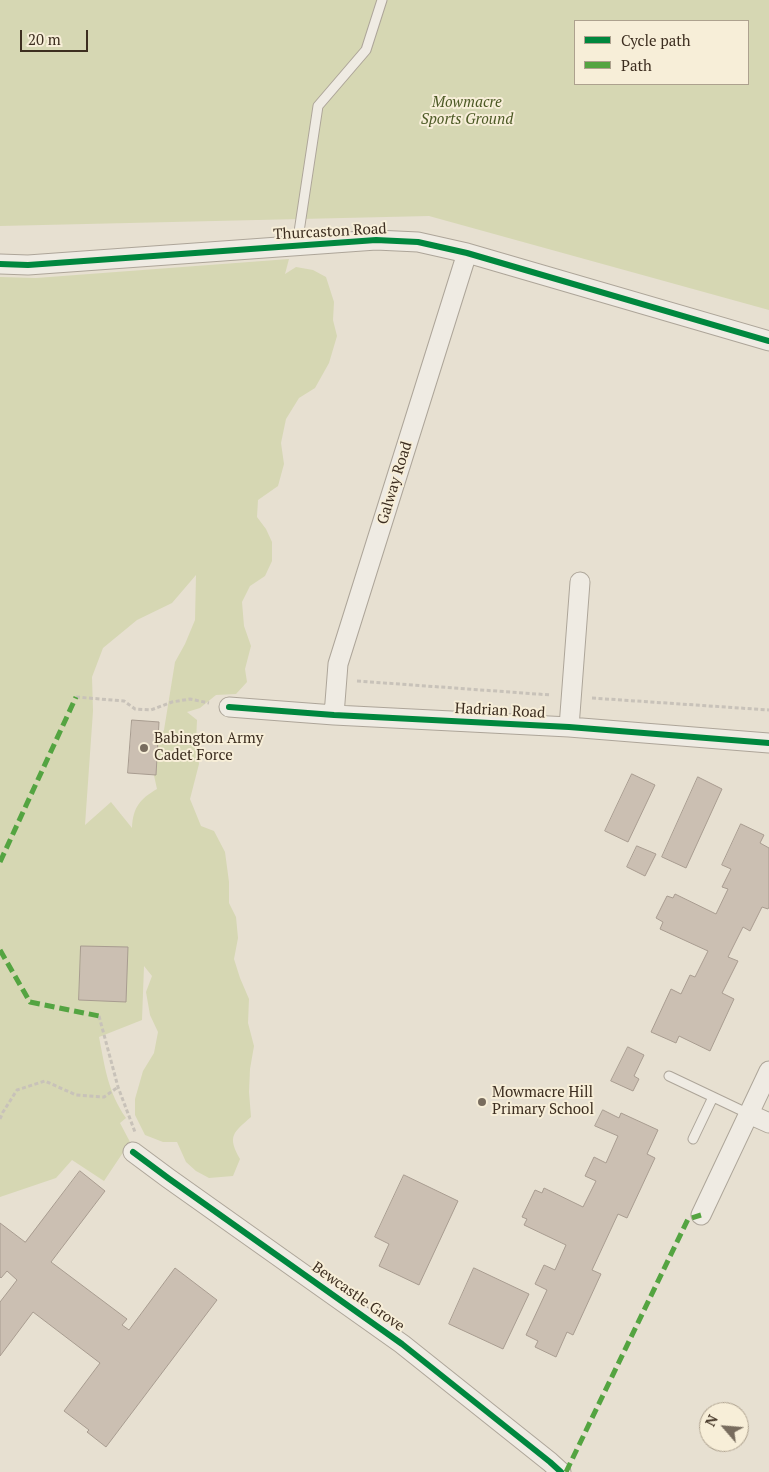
<!DOCTYPE html>
<html>
<head>
<meta charset="utf-8">
<style>
	body { margin:0 }
	#map { position:relative; width:769px; height:1472px; overflow:hidden; background:#e7e0d1; font-family:"PT Serif",serif }
	canvas { display:block }
	.legend { position:absolute; left:574px; top:20px; width:175px; height:65px; box-sizing:border-box; background:#f7eed8; border:1px solid #ada18e; margin:0; padding:6px 9px; list-style:none; font-size:15px; color:#3d2e20 }
	.legend li { display:flex; align-items:center; gap:10px; height:25px }
	.legend b { width:25px; border:1px solid #ada18e }
	.north { position:absolute; left:699px; top:1402px; width:50px; height:50px; box-sizing:border-box; background:#f7eed8; border:1px solid #ada18e; border-radius:50%; rotate:297deg; font-size:14px; font-weight:700; line-height:20px; text-align:center; color:#3d2e20 }
	.north::after { content:''; display:block; margin:auto; width:18px; height:22px; background:#786c5e; clip-path:polygon(50% 0,100% 100%,50% 72%,0 100%) }
	.scale { position:absolute; left:20px; top:30px; width:68px; height:22px; box-sizing:border-box; border:2px solid #3d2e20; border-top:0; padding-left:6px; font-size:15px; line-height:18px; white-space:nowrap; color:#3d2e20; -webkit-text-stroke:4px #f7eed8; paint-order:stroke }
</style>
</head>
<body>
<div id="map">
<canvas width="769" height="1472"></canvas>
<ul class="legend">
<li><b style="height:6px;background:#00873e"></b>Cycle path</li>
<li><b style="height:6px;background:#54a441"></b>Path</li>
</ul>
<div class="north">N</div>
<div class="scale">20 m</div>
</div>
<script>
const ctx = document.querySelector('canvas').getContext('2d');
ctx.lineJoin = 'round';
function fillPath(path, color) { ctx.fillStyle = color; ctx.fill(path, 'evenodd'); }
function strokePath(path, color, width, dash) { ctx.strokeStyle = color; ctx.lineWidth = width; ctx.lineCap = dash ? 'butt' : 'round'; ctx.setLineDash(dash || []); ctx.stroke(path); }
function label(font, color, halo, rows, align = 'center') {
  ctx.font = font + ' "PT Serif",serif'; ctx.lineWidth = 4; ctx.setLineDash([]); ctx.textBaseline = 'middle'; ctx.strokeStyle = halo; ctx.fillStyle = color; for (const [text, x, y, turn = 0] of rows) {
    ctx.save(); ctx.translate(x, y); ctx.rotate((+turn || 0) * Math.PI / 180); ctx.textAlign = isNaN(turn) ? turn : align; if (halo) ctx.strokeText(text, 0, 0); ctx.fillText(text, 0, 0); ctx.restore();
  }
}
fillPath(new Path2D(`
	M0,0H769V310L429,216L0,226ZM575,21H748V84H575Z
	M289,259L285,274L296,267L313,270L326,277L334,302L333,320L337,336L329,363L315,388L299,398L286,419L281,443L284,464L278,486L258,500L257,517L266,529L272,542V561L265,576L250,586L242,602L244,626L251,646L245,669L247,682L236,694L216,695L200,708L187,712L197,720L196,742L199,764L190,799L201,826L214,831L225,852L229,882V903L236,917L238,938L234,959L240,978L249,999L248,1023L254,1046L250,1069L249,1092L251,1117C233,1133 227,1136 240,1159L233,1176L209,1178L196,1171L186,1162L177,1142H163L145,1135L135,1115V1099L143,1071L154,1053L158,1032L150,1015L146,992L152,976L144,966L142,1020L99,1037C105,1068 108,1092 126,1118L120,1123L130,1142L104,1181L72,1160L56,1178L0,1197V277L36,278ZM196,575L195,620L185,644L175,662L164,730L155,748L153,771L157,789C140,799 133,807 132,828L111,802L85,825L93,711L92,677L103,648L137,620L172,603Z`), '#d6d7b3');
const building = new Path2D(`
	M132,720L159,722L156,775L128,773Z
	M632,774L655,785L628,842L605,831Z
	M698,777L722,789L686,868L662,857Z
	M741,824L764,835L760,843L769,848V907L768,909L762,907L750,931L743,927L728,957L738,961L722,993L734,999L710,1051L679,1036L676,1043L651,1032L671,989L681,994L690,975L695,977L708,951L660,929L663,922L656,918L667,896L673,898L675,894L716,914L728,889L722,887L731,869L722,865Z
	M637,846L656,854L645,876L627,867Z
	M81,946L128,947L126,1002L79,1000Z
	M628,1047L644,1055L634,1076L639,1079L633,1091L611,1081Z
	M603,1110L619,1118L621,1113L658,1130L647,1154L655,1158L627,1218L618,1214L592,1270L601,1274L573,1335L567,1332L556,1357L535,1347L538,1341L526,1335L547,1290L535,1284L544,1265L555,1270L566,1245L524,1225L527,1219L522,1217L535,1190L542,1193L544,1188L583,1207L596,1181L585,1176L594,1157L606,1163L618,1136L595,1126Z
	M80,1171L105,1191L51,1262L127,1319L122,1325L129,1330L175,1268L217,1300L106,1447L87,1432L89,1430L64,1411L100,1363L33,1312L0,1356V1302L17,1280L7,1271L1,1278L0,1277V1223L25,1242Z
	M404,1175L458,1201L419,1285L379,1266L389,1244L375,1237Z
	M474,1268L529,1294L503,1349L449,1324Z`);
fillPath(building, '#cbbfb2');
strokePath(building, '#a89c90', 1);
const service = new Path2D(`
	M297,245L318,106L366,50L382,0
	M669,1076L749,1114
	M693,1139L713,1097`);
const minor = new Path2D(`
	M0,264L28,265L376,240L418,242L467,253L769,341
	M229,707L334,715L569,727L769,743
	M334,715L338,664L467,253
	M569,727L580,582
	M749,1114L769,1123
	M133,1152L168,1178L402,1344L550,1462L561,1472
	M701,1215L769,1071`);
strokePath(service, '#ada599', 11);
strokePath(minor, '#ada599', 21);
strokePath(new Path2D(`
	M357,681L551,695
	M76,697L124,701L135,709L151,710L172,702L190,699L209,703
	M592,698L769,710
	M99,1016L118,1087L135,1132
	M0,1119L3,1112L17,1090L45,1081L76,1095L104,1097L118,1087`), '#c8c2b9', 3, [4, 2.5]);
strokePath(service, '#efebe3', 9);
strokePath(minor, '#efebe3', 19);
strokePath(new Path2D(`
	M0,862L76,697
	M0,950L30,1002L99,1016
	M566,1472L688,1219L701,1215`), '#54a441', 5, [10, 5]);
strokePath(new Path2D(`
	M0,264L28,265L376,240L418,242L467,253L769,341
	M229,707L334,715L569,727L769,743
	M133,1152L168,1178L402,1344L550,1462L561,1472`), '#00873e', 6);
for (const [x, y, r, color] of [
	[144,748,5,"#786c5e"],
	[482,1102,5,"#786c5e"]
]) { const dot = new Path2D(); dot.arc(x, y, r, 0, 2 * Math.PI); ctx.fillStyle = color; ctx.fill(dot); strokePath(dot, '#f7eed8', 2); }
label('italic 15px', '#4d5a26', '#f7eed8', [
	["Mowmacre",467,103],
	["Sports Ground",467,120]
]);
label('15px', '#3d2e20', '#f7eed8', [
	["Thurcaston Road",330,232,-3],
	["Galway Road",395,483,-73],
	["Hadrian Road",500,711,3],
	["Bewcastle Grove",358,1297,35]
]);
label('15px', '#3d2e20', '#f7eed8', [
	["Babington Army",154,739],
	["Cadet Force",154,756],
	["Mowmacre Hill",492,1093],
	["Primary School",492,1110]
], 'left');
</script>
</body>
</html>
